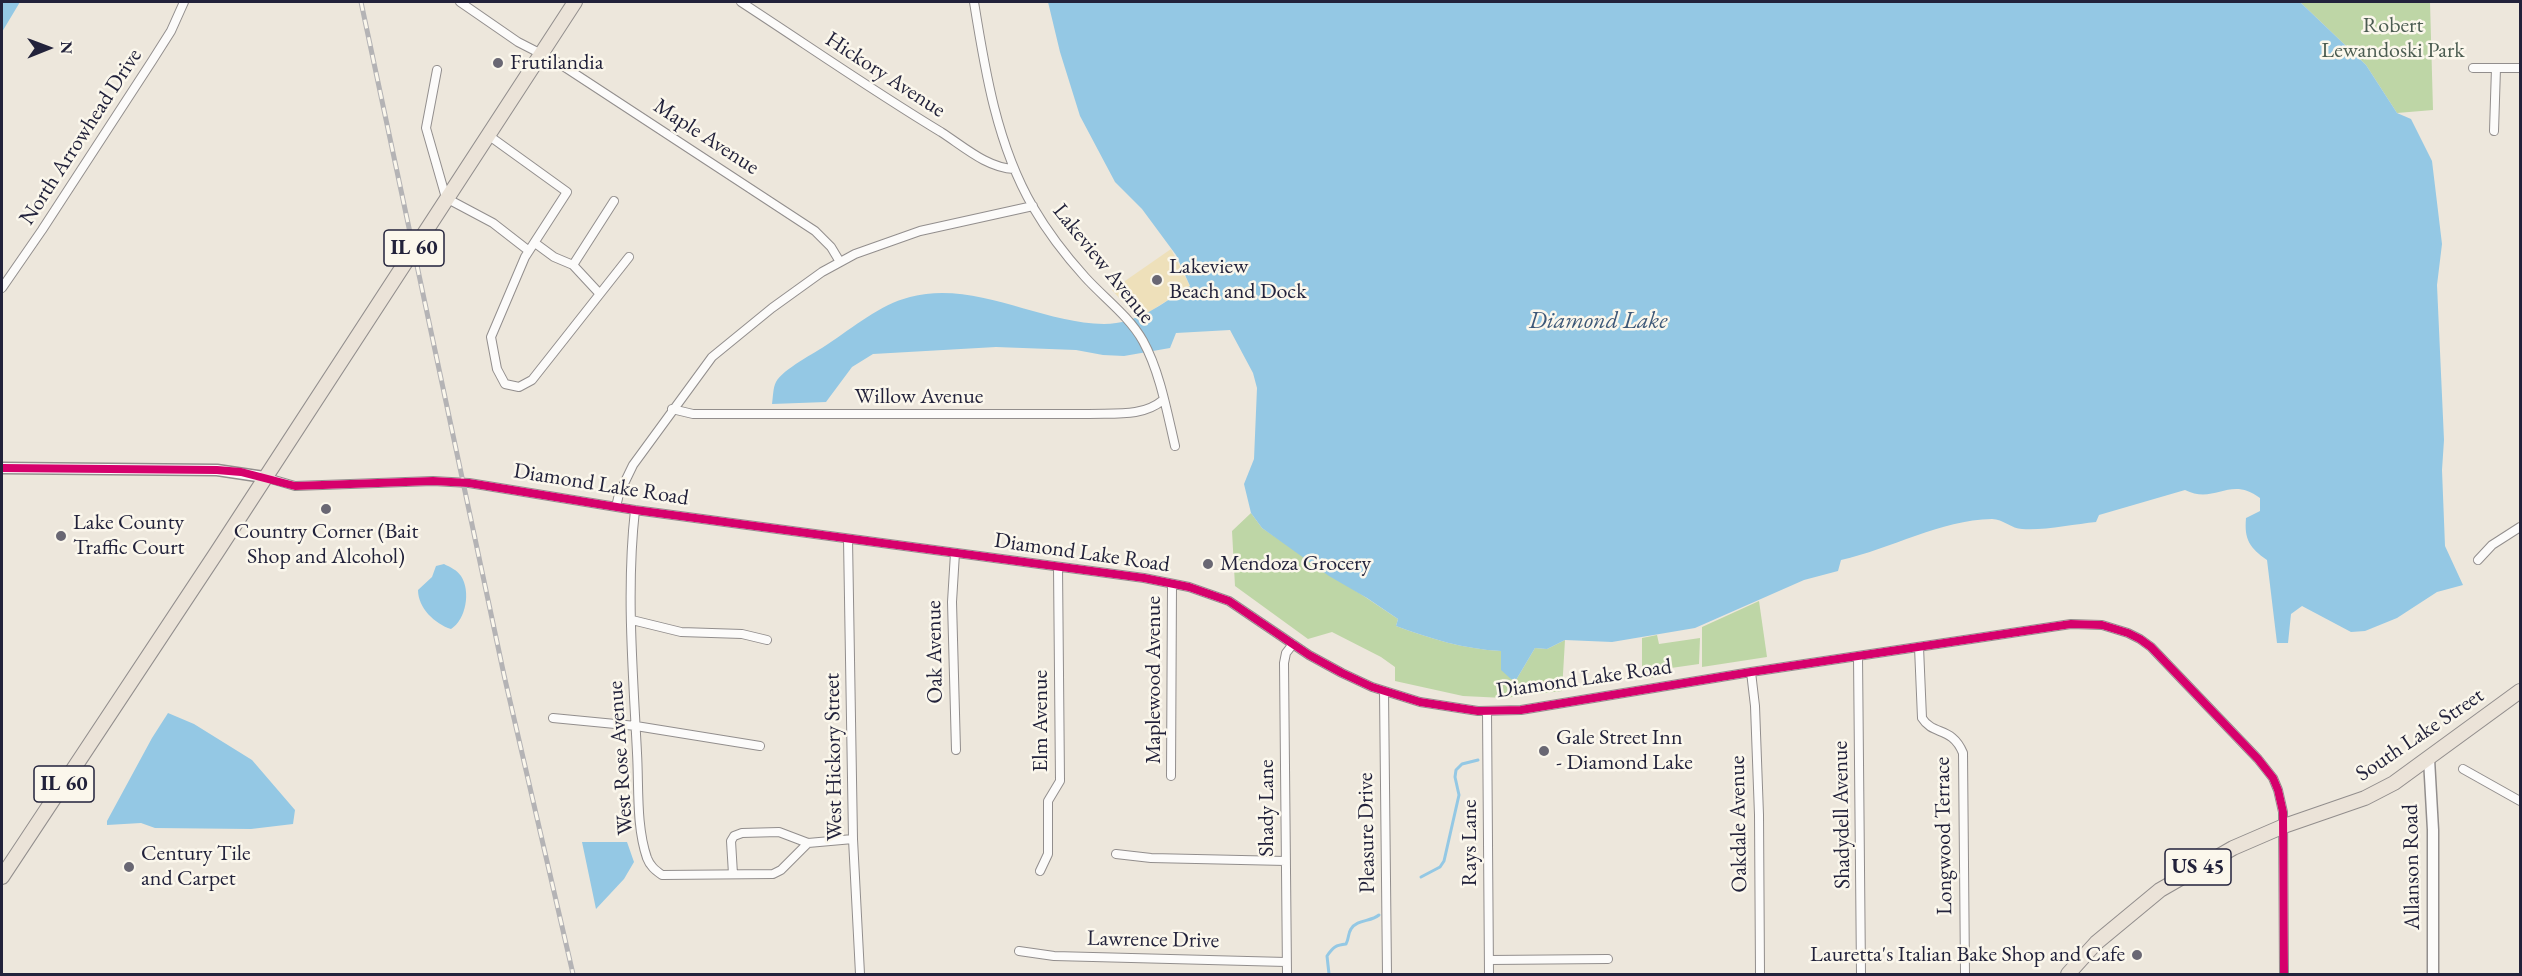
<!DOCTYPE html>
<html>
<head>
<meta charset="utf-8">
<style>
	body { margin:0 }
	#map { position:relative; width:2522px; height:976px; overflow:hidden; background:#ede7dc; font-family:"EB Garamond",serif }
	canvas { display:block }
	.frame { position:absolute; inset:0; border:3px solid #22223b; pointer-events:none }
	.north { position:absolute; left:18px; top:18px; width:60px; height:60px; -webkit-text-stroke:4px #fbf7ec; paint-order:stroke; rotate:89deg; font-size:16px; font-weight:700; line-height:24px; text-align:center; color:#22223b }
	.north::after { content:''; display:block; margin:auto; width:21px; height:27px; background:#22223b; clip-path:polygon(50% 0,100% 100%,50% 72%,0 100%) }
</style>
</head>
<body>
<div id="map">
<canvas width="2522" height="976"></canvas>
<div class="frame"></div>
<div class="north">N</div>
</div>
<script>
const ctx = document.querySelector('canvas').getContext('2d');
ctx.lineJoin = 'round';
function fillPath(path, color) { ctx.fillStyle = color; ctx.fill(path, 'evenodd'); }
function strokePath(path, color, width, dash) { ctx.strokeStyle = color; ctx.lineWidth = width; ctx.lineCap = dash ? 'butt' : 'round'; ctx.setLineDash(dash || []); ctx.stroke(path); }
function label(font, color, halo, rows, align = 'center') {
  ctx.font = font + ' "EB Garamond",serif'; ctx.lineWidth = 5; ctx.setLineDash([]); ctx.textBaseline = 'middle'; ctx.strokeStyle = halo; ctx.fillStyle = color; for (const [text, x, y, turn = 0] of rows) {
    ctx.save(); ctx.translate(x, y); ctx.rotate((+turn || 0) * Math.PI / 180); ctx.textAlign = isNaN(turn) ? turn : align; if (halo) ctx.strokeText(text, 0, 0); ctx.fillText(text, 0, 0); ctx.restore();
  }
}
fillPath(new Path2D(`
	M2300,2H2430L2433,110L2397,113L2366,65Z
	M1251,513L1262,528L1398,619L1396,626C1431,639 1464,649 1502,651L1511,679L1516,680L1535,648L1547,649L1565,640L1562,691L1504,698L1463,696L1395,681V667L1381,657L1332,632L1308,639L1235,586L1232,531Z
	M1759,601L1767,657L1702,667V627Z
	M1657,635L1659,644L1700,638L1699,664L1657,670V677L1649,678L1648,673L1642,671V638Z`), '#bed6a6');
fillPath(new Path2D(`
	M1171,249L1190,286L1146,314L1133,313L1112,290Z`), '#eee0ba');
fillPath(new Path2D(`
	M2,2H20L2,32Z
	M1048,2H2300L2366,65L2397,113L2411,119L2432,161L2442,244L2437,285L2444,440L2442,470L2445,546L2463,585L2437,592L2397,618L2365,631L2351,632L2302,606L2291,614L2288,643H2277L2267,560C2250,548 2244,540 2246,518L2260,511V498C2230,475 2215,505 2185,490L2099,515L2096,522C2075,524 2042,531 2022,529C2012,529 2003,519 1992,519C1940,520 1891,549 1841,560L1838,571L1804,580L1695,628L1612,642L1565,640L1547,649L1535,648L1516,680L1511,679L1501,670V651C1464,649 1431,639 1396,626L1398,619L1367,598L1329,576L1262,528L1251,513L1244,484L1254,459L1257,388L1253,373L1230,330L1176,333L1170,348L1124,356L1103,355L1076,350L996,347L873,354L852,367L826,402L772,404C773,398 773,387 776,382C783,369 815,353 828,344C854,327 879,305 910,297C975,280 1039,323 1104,324C1138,324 1163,303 1190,286L1176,255L1142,209L1115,182L1080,116L1060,52Z
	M444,564C450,567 457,570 461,576C471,591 466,620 451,629C435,624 418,608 418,590L432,577L436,566Z
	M168,713L194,724L252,760L295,810L293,824L251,829L155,828L141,823L107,825V821L152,738Z
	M582,842H627L634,862L624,879L596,909Z`), '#94c8e4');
strokePath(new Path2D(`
	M1421,877L1440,867L1444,861L1459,795L1455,777L1456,770L1462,764L1478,760
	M1329,974L1327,956C1333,947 1336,945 1346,944C1349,939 1348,933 1351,929C1357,919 1371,922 1379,915`), '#94c8e4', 3);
const minor = new Path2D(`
	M460,2L518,42L557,62L815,231L831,247L840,262
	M741,2C807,45 873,91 941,132C963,146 987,168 1014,169
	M974,2C985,71 997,145 1033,207C1047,231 1066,256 1085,277C1104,298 1129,316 1143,341C1160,372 1167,412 1175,446
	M2473,68H2520
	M437,70L426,128L446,198L493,223L529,251
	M2494,131L2496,68
	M488,135L567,192L525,257L491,337L497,369L505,384L519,387L532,380L629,257
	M535,243L554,257L573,265
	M2,288L42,230L152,61L171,31L184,2
	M599,293L573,265L614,201
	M672,409L693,414H1089C1115,413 1143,417 1163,400
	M264,477L295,486L433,481L469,483L635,510L1144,578L1189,587L1229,601L1309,655L1342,673L1372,687L1420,702L1478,711L1521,710L1751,672L2071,624L2102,625L2128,633L2140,639L2151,647L2258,759L2273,778L2278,790L2283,812L2284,974
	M616,507L619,494L633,465L712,357L772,308L822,272L855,254L920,231L1033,206
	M635,510C626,590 633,672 637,753C639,787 636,826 647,858C650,866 655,870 662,875L773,874L781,870L808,843
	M848,539L853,839L860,974
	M955,553L952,602L956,750
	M2478,560L2492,545L2520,527
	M632,620L681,632L742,634L767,640
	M1919,647L1922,718C1933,736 1952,726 1963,753L1965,974
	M1858,656L1861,974
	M1751,672L1755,706L1759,815L1760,974
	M1384,691L1387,974
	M1487,711L1489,974
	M553,718L636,726L760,746
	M2463,769L2520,801
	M1171,776L1172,584
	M1116,854L1151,858L1286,861
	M1040,871L1048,854V801L1060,781L1058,567
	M733,874L731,841L734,836L742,833L779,832L808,843L853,839
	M1019,951L1054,956L1286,962
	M1489,960L1608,959
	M1287,974L1284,663L1286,653L1293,644`);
const tertiary = new Path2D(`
	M2,468L217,470L264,477
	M2429,759L2433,830V974`);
const primary = new Path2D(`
	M2,877L217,552L575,2
	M2068,974L2096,943L2160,890L2233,848L2284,826L2365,798L2394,783L2520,691`);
strokePath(minor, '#928e8d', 10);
strokePath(tertiary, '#928e8d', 13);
strokePath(primary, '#928e8d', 16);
strokePath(minor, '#fcfbfa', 8);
strokePath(tertiary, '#fcfbfa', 10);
strokePath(primary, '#ebe3d8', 14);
const rail = new Path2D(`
	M361,2L504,675L573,974`);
strokePath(rail, '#b4b3b5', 5);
strokePath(rail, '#fbf7ec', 3, [9]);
strokePath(new Path2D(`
	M2,468L217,470L241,472L295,486L433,481L469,483L635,510L1144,578L1189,587L1229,601L1309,655L1342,673L1372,687L1420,702L1478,711L1521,710L1751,672L2071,624L2102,625L2128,633L2140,639L2151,647L2258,759L2273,778L2278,790L2283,812L2284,974`), '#d6006c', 8);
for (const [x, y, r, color] of [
	[498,63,6,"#696773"],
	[1157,280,6,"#696773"],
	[326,509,6,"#696773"],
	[61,536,6,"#696773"],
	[1208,564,6,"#696773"],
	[1544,751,6,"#696773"],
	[129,867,6,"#696773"],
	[2137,955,6,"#696773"]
]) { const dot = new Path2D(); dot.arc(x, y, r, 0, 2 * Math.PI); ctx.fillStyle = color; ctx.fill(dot); strokePath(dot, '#fbf7ec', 2); }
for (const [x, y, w] of [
	[414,248,60],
	[64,784,60],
	[2198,867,66]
]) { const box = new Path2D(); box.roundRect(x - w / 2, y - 18, w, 36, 4.5); ctx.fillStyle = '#fbf7ec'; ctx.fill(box); strokePath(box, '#22223b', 1.5); }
label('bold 21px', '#22223b', null, [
	["IL 60",414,248],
	["IL 60",64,784],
	["US 45",2198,867]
]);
label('22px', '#4b5c51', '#fbf7ec', [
	["Robert",2393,26],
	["Lewandoski Park",2393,51]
]);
label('22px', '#22223b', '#fbf7ec', [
	["Frutilandia",510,63],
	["Lakeview",1169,267],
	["Beach and Dock",1169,292],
	["Lake County",73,523],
	["Traffic Court",73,548],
	["Country Corner (Bait",326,532,"center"],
	["Shop and Alcohol)",326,557,"center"],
	["Mendoza Grocery",1220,564],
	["Gale Street Inn",1556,738],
	["- Diamond Lake",1556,763],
	["Century Tile",141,854],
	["and Carpet",141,879],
	["Lauretta's Italian Bake Shop and Cafe",2125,955,"right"]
], 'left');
label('22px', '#22223b', '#fbf7ec', [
	["Hickory Avenue",885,75,33],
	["North Arrowhead Drive",81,137,-57],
	["Maple Avenue",706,137,33],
	["Lakeview Avenue",1103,264,51],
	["Willow Avenue",919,397],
	["Diamond Lake Road",601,485,9],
	["Diamond Lake Road",1082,553,8],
	["Oak Avenue",935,652,-91],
	["Diamond Lake Road",1584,679,-8],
	["Maplewood Avenue",1154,680,-90],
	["Elm Avenue",1041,721,-90],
	["South Lake Street",2420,735,-34],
	["West Hickory Street",834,757,-91],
	["West Rose Avenue",621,758,-94],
	["Shady Lane",1267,808,-90],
	["Shadydell Avenue",1842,815,-91],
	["Oakdale Avenue",1739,824,-91],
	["Pleasure Drive",1367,833,-91],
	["Longwood Terrace",1944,836,-91],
	["Rays Lane",1470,843,-90],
	["Allanson Road",2412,867,-91],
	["Lawrence Drive",1153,940,1]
]);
label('italic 24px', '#3d5878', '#fbf7ec', [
	["Diamond Lake",1598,321]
]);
</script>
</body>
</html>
